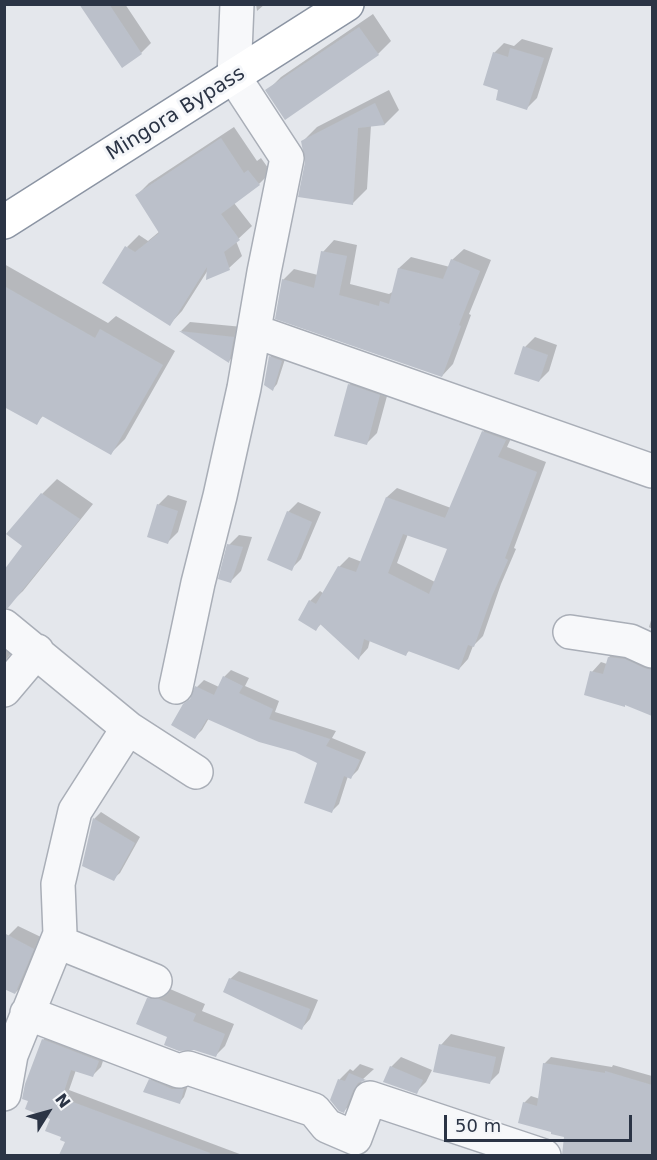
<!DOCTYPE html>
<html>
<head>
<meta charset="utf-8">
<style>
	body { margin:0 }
	#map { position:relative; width:657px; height:1160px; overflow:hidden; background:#e4e7ec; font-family:"DejaVu Sans",sans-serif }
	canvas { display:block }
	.frame { position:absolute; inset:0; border:6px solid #2b3445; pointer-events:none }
	.north { position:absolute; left:18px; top:1082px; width:60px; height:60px; -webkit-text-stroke:4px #f4f6f9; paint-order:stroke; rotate:53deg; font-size:16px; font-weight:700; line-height:24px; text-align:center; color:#2b3445 }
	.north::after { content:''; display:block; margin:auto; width:21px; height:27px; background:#2b3445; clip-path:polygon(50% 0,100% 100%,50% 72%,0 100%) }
	.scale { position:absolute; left:444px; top:1115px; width:188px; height:27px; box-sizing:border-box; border:3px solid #2b3445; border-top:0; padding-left:8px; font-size:18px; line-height:21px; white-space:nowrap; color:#2b3445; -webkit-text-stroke:4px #f4f6f9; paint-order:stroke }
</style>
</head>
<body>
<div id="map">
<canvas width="657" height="1160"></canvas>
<div class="frame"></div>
<div class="north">N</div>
<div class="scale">50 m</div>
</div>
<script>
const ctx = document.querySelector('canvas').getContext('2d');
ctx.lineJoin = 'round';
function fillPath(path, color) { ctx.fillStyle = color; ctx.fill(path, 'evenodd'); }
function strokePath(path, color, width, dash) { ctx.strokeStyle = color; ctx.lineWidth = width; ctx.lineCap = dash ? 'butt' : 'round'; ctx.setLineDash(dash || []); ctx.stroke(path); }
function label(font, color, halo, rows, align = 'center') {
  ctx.font = font + ' "DejaVu Sans",sans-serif'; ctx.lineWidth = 6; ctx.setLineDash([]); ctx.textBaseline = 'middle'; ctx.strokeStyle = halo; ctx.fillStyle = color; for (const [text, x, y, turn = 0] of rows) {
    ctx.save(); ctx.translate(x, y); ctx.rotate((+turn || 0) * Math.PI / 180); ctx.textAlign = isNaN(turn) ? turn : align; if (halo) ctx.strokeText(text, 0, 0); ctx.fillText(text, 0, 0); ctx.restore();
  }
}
fillPath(new Path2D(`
	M81,4H125L151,43L141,53Z
	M256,4H265L257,11Z
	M373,14L391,41L378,54L267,91L281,77Z
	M522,39L553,48L537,98L527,108L500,89L494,53L504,43L514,46Z
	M389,90L399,110L385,124L371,125L367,189L353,203L307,162L303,141L317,127Z
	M234,127L257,161L261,158L271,172L259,184L234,203L252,226L236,241L242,256L229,268L208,270L182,311L170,324L127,247L139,235L148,241L160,231L137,195L149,183Z
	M334,240L357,245L350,284L389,294L394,291L399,268L411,257L450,267L452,260L464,249L491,260L469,314L471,315L453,364L442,376L283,280L294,269L318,275L323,252Z
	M4,264L108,323L116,316L175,351L125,439L111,453L44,415L36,423L4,405Z
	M190,322L243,327L239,351L229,361L181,331Z
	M535,337L557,345L549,371L539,381L525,347Z
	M275,352L286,356L277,384L273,389L270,357Z
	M359,375L390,385L377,433L367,443L349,385Z
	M493,422L515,430L507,447L546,462L514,548L516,549L501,584L483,636L473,646L468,659L459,669L410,650L406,654L370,640L368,648L359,658L321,624L316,629L310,601L320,591L323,593L339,567L349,557L362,562L387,497L397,488L451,508L483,432ZM408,534L449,549L435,582L397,563Z
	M57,479L93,504L23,591L7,606L24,546L42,494Z
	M168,495L187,501L178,532L168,542L158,505Z
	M298,502L321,512L301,559L291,569L288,512Z
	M239,535L252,537L241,571L231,581L229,545Z
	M652,617V629L649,627Z
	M4,619L24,638L4,662Z
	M619,648L652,658V714L626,704L592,672L601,662L607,664L609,657Z
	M231,670L249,678L245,686L279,701L275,712L336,731L332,738L366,752L358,770L351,777L348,776L339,804L332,811L319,762L296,751L209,718L202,730L195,737L193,697L197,687L204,680L219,687L224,677Z
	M101,812L140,837L120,873L113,879L83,865L94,819Z
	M18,926L43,938L25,983L15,993L8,936Z
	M239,971L318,1000L310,1019L302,1028L230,979Z
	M159,989H170L205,1004L202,1011L234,1024L225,1046L215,1056L169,1036L149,999Z
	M52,1031L106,1052L101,1067L93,1075L76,1070L69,1090L245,1156L60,1155L67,1141L52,1118L43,1040Z
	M451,1034L505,1047L499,1073L489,1083L441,1045Z
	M401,1057L432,1070L426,1082L416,1092L391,1067Z
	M551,1057L612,1067L613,1065L652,1076V1156H576L564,1154L565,1136L524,1103L531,1096L540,1099L544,1064Z
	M360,1064L374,1069L362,1080L354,1101L344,1111L332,1100L340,1079L350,1069L353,1071Z
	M155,1076L188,1085L184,1097L180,1102L150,1080Z`), '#0003');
fillPath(new Path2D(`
	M79,4H109L142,54L122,68Z
	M359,27L379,55L285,120L265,90Z
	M510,48L544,58L527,110L496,100L498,90L483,85L493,52L508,57Z
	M375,103L385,125L358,128L353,205L298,197L305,162L301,141Z
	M221,138L244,173L248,170L260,185L221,214L240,240L224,252L230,270L206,280L207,267L170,326L102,283L125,246L135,252L159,233L135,195Z
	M321,251L347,256L339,295L379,306L380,301L389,304L398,268L443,279L451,259L480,271L459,325L461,326L442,377L275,319L282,279L314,288Z
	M4,286L95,338L100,329L163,365L111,455L42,416L37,425L4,407Z
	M179,331L234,337L229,363Z
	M523,346L548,355L539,382L514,374Z
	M269,356L282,361L273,391L264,385Z
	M348,384L380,395L367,445L334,436Z
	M482,431L506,440L498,457L537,472L505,558L508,560L492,596L474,647L468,645L459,670L408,651L406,656L364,639L359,660L320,624L316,631L298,620L309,600L316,604L338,566L356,572L386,497L445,518ZM403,534L447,549L429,594L388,573Z
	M41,493L80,519L8,608H4V570L22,546L6,534Z
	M157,504L178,511L168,544L147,537Z
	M287,511L312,522L292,571L267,560Z
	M227,544L243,547L231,583L218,579Z
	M608,657L625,659L644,668L652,670V716L625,705V707L584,695L590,671L603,674Z
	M223,676L243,686L239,693L273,709L269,719L330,739L326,746L360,760L351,779L344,776L332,813L304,803L317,763L295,752L259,742L207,719L195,739L171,725L183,704L190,699L195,686L214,695Z
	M93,818L135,843L114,881L82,866Z
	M4,933L34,949L15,994L4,989Z
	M229,978L310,1009L302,1030L223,992Z
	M147,998L159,999L196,1014L193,1021L225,1034L216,1057L194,1050L179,1051L164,1045L167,1037L136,1024Z
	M42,1039L99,1061L93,1077L71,1070L62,1098L210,1153L209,1155H59L65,1142L60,1140L61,1137L45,1131L50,1119L25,1109L28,1101L22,1099L25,1084Z
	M439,1044L496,1057L490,1084L433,1072Z
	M543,1063L605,1073V1071L652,1085V1155H562L564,1137L551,1134V1132L518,1123L523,1102L537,1106Z
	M390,1066L423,1080L417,1094L383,1082Z
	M349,1073L366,1080L358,1083L353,1091L344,1113L339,1111L330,1100L338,1079L345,1081Z
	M149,1079L172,1089H184L180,1104L143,1092Z`), '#bbc0ca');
const minor = new Path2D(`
	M254,331L652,471
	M4,626L128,728
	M570,632L630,641L652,651
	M176,687L198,583L220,496L244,388L264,272L287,158L234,77L237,4
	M4,690L37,651
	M58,942L155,981
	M27,1013L179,1071L188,1068L314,1110L327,1126L355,1138L370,1098L544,1156
	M4,1094L11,1055L60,934L58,884L75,811L128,728L196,772`);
const highway = new Path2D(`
	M4,222L347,4`);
strokePath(minor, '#a9aeb7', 36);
strokePath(highway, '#8b94a3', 36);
strokePath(minor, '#f7f8fa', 33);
strokePath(highway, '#fff', 33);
label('20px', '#2b3445', '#f4f6f9', [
	["Mingora Bypass",176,114,-32]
]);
</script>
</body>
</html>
